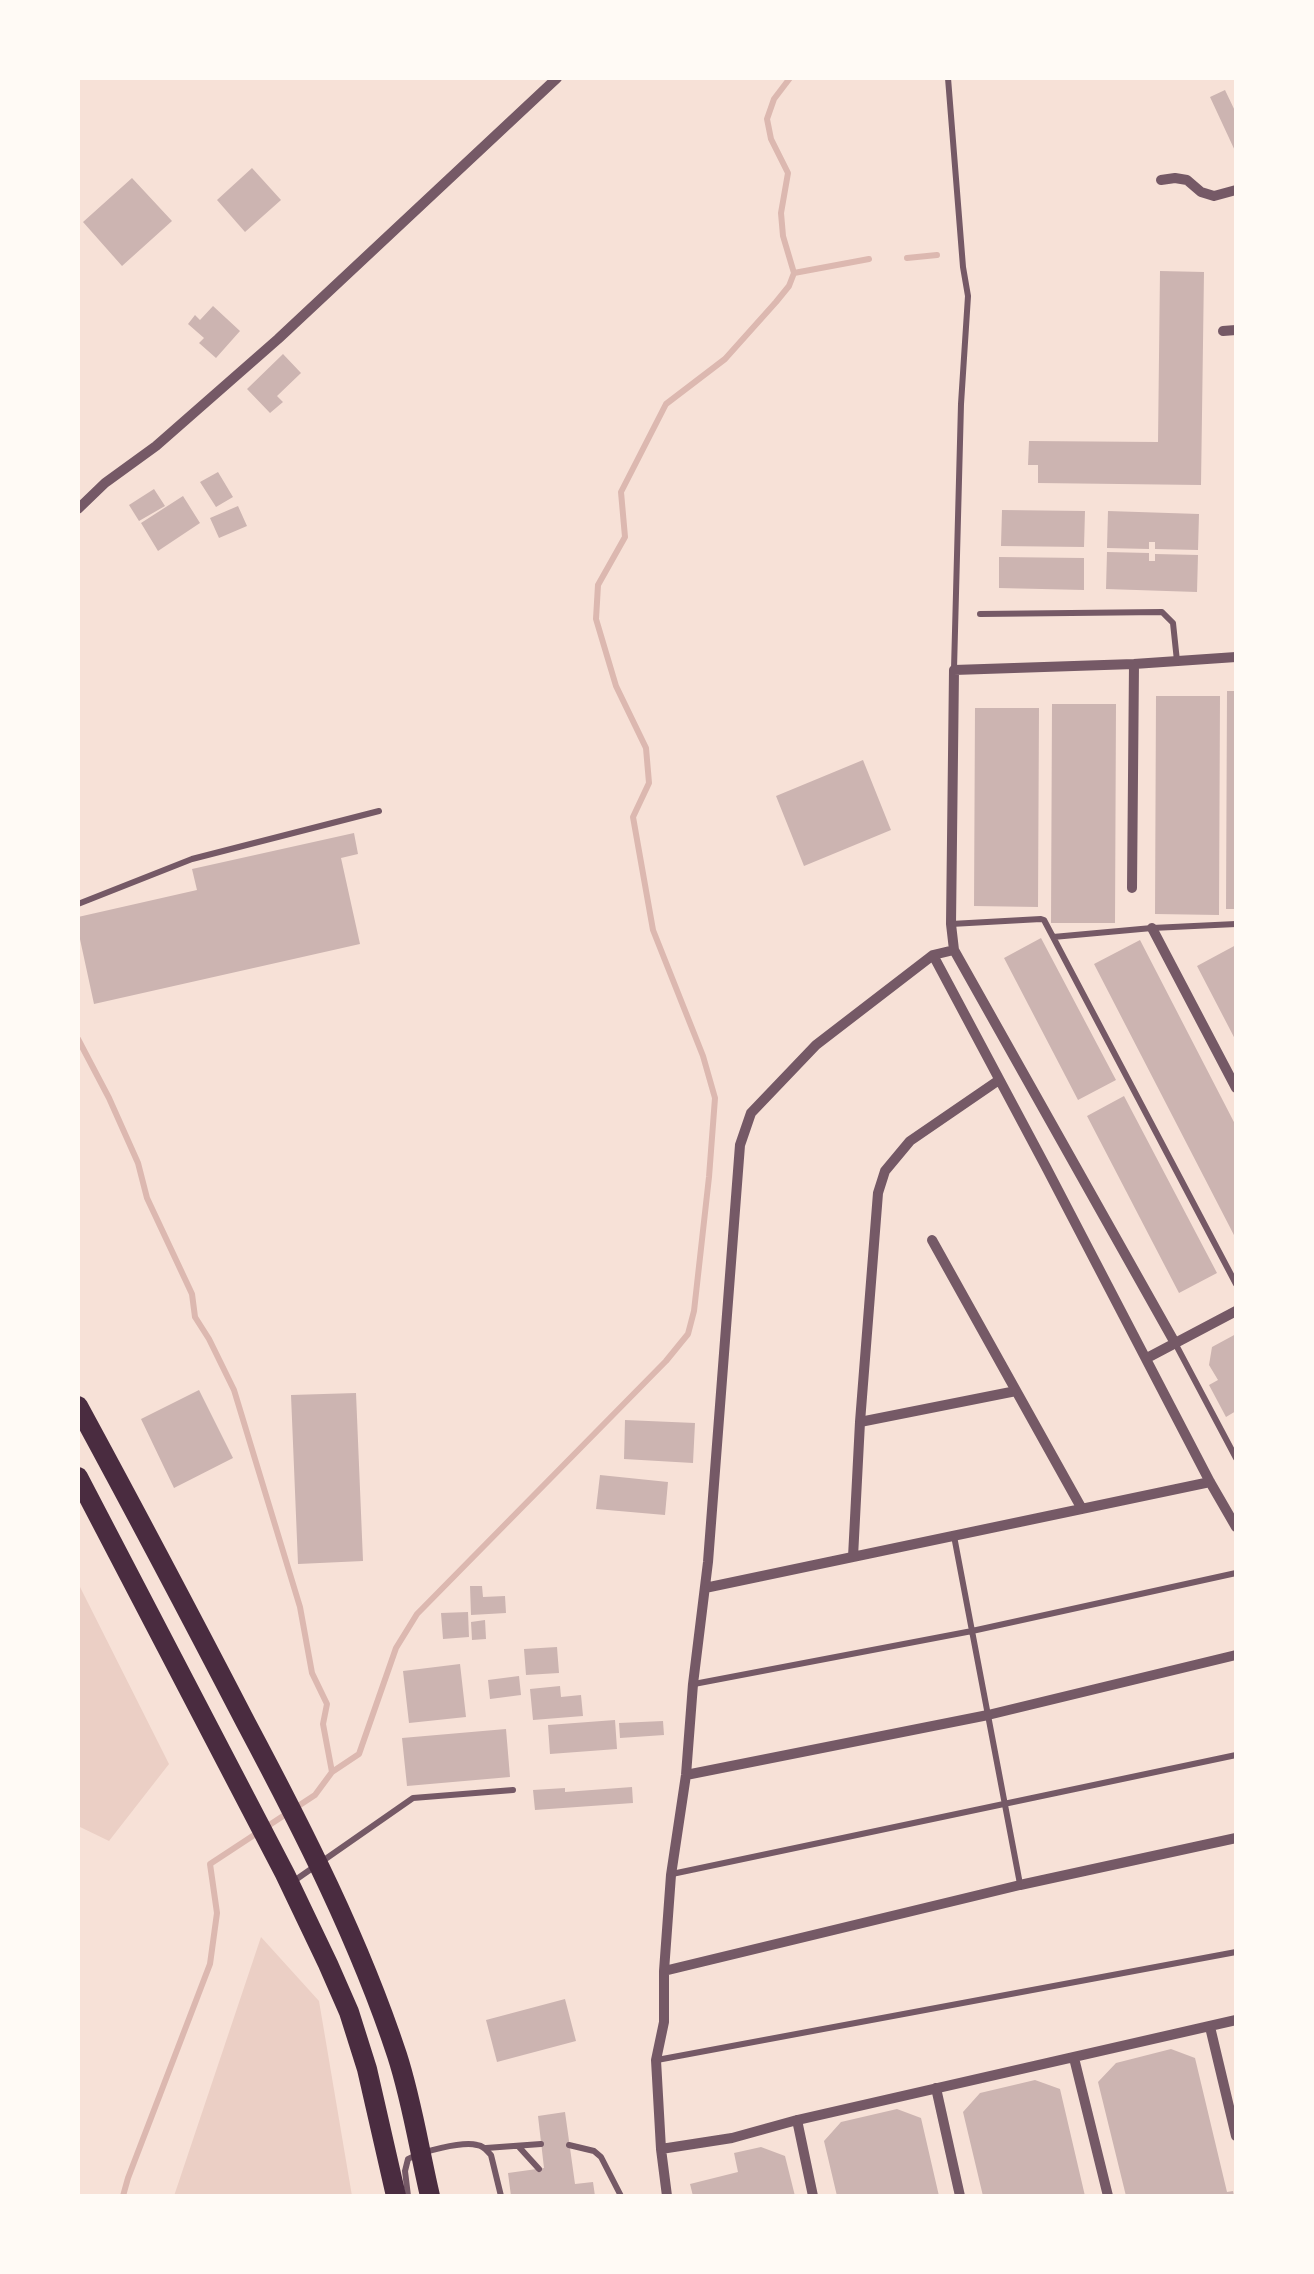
<!DOCTYPE html>
<html>
<head>
<meta charset="utf-8">
<style>
	body { margin:0 }
	#map { position:relative; width:1314px; height:2274px; overflow:hidden; background:#f7e1d7; font-family:Ubuntu,sans-serif }
	canvas { display:block }
	.frame { position:absolute; inset:0; border:80px solid #fffaf5; pointer-events:none }
</style>
</head>
<body>
<div id="map">
<canvas width="1314" height="2274"></canvas>
<div class="frame"></div>
</div>
<script>
const ctx = document.querySelector('canvas').getContext('2d');
ctx.lineJoin = 'round';
function fillPath(path, color) { ctx.fillStyle = color; ctx.fill(path, 'evenodd'); }
function strokePath(path, color, width, dash) { ctx.strokeStyle = color; ctx.lineWidth = width; ctx.lineCap = dash ? 'butt' : 'round'; ctx.setLineDash(dash || []); ctx.stroke(path); }
fillPath(new Path2D(`
	M78,1583L169,1764L109,1841L78,1826Z
	M261,1937L319,2001L352,2196H174Z`), '#ebcfc5');
strokePath(new Path2D(`
	M907,258L937,255
	M794,273L869,259
	M78,1039L109,1098L138,1163L147,1198L192,1294L195,1317L209,1339L234,1390L300,1607L312,1673L327,1704L323,1724L332,1772
	M123,2196L128,2178L210,1964L217,1913L210,1864L315,1795L332,1772L359,1754L396,1648L417,1614L666,1361L688,1334L694,1311L709,1177L715,1098L703,1056L653,930L633,817L649,783L646,748L616,686L596,619L598,585L625,537L621,492L666,404L725,359L776,302L789,286L794,273L783,236L781,213L788,173L771,139L767,119L774,99L790,78`), '#dcb8b0', 6);
fillPath(new Path2D(`
	M1225,90L1236,113V153L1210,97Z
	M252,168L281,200L245,232L217,200Z
	M132,178L172,221L122,266L83,222Z
	M1160,271L1204,272L1201,485L1038,483V465H1028L1029,441L1158,442Z
	M213,306L240,331L216,358L199,343L204,338L188,324L195,315L200,320Z
	M283,354L301,373L277,396L283,402L270,413L247,389Z
	M218,472L233,497L216,507L200,482Z
	M154,489L165,506L139,521L129,505Z
	M183,496L200,523L158,551L141,523Z
	M238,506L247,526L219,538L210,518Z
	M1002,510L1085,511L1084,547L1001,546Z
	M1108,511L1199,514L1198,550L1155,549V542H1149V549L1107,548Z
	M1107,552L1149,553V561H1155V554L1198,555L1197,592L1106,589Z
	M999,557L1084,558V590L999,588Z
	M1227,691H1236V909H1226Z
	M1156,696H1220L1219,915L1155,914Z
	M1052,704H1116L1115,923H1051Z
	M975,708H1039L1038,907L974,906Z
	M863,760L891,830L804,866L776,796Z
	M354,833L358,854L341,858L360,944L94,1004L78,930V917L197,890L192,869Z
	M1041,938L1116,1080L1078,1100L1004,958Z
	M1140,940L1236,1126V1239L1094,964Z
	M1236,945V1041L1197,966Z
	M1124,1096L1217,1273L1179,1293L1087,1116Z
	M1236,1334V1411L1226,1417L1209,1385L1218,1380L1209,1365L1212,1347Z
	M199,1390L233,1458L174,1488L141,1419Z
	M356,1393L363,1561L298,1564L291,1395Z
	M625,1420L695,1423L693,1463L624,1459Z
	M600,1475L668,1482L665,1515L596,1509Z
	M470,1586H482L483,1597L505,1596L506,1613L471,1615Z
	M468,1612L469,1637L443,1639L441,1613Z
	M485,1620L486,1639L472,1640L471,1622Z
	M557,1647L559,1673L526,1675L524,1649Z
	M460,1664L466,1717L409,1723L403,1671Z
	M519,1676L521,1695L490,1699L488,1680Z
	M560,1686L561,1697L581,1695L583,1716L533,1720L530,1689Z
	M615,1720L617,1749L550,1754L548,1725Z
	M663,1721L664,1735L620,1738L619,1723Z
	M506,1729L510,1777L407,1786L402,1738Z
	M632,1787L633,1803L535,1810L533,1790L565,1788V1792Z
	M565,1999L576,2041L497,2062L486,2020Z
	M1171,2049L1195,2058L1227,2192L1233,2191L1234,2196H1126L1098,2082L1116,2063Z
	M1035,2080L1060,2089L1085,2196H983L963,2112L980,2093Z
	M897,2109L921,2118L939,2196H837L824,2141L841,2122Z
	M565,2112L575,2184L593,2182L595,2196H511L508,2173L544,2168L538,2116Z
	M761,2147L785,2156L795,2196H693L690,2184L738,2172L734,2153Z`), '#ccb4b1');
strokePath(new Path2D(`
	M948,78L963,267L968,296L961,404L954,669
	M980,614L1162,612L1173,623L1177,661
	M78,904L192,859L379,811
	M951,924L1041,919L1044,920L1053,937L1152,928L1236,924
	M1053,937L1236,1284
	M1175,1343L1236,1458
	M954,1536L1020,1884
	M694,1684L972,1631L1236,1573
	M672,1874L1236,1755
	M291,1883L413,1798L513,1790
	M657,2060L1236,1952
	M569,2145L594,2151L601,2157L621,2196
	M519,2147L539,2169
	M486,2148L541,2144
	M408,2196L405,2171L408,2159C420,2152 462,2141 477,2145C484,2146 486,2150 491,2155L501,2196`), '#755966', 6);
strokePath(new Path2D(`
	M1161,180L1175,178L1187,180L1201,192L1214,196L1236,190
	M1223,331L1236,330
	M78,509L105,483L156,446L278,339L557,78
	M1132,888L1134,664
	M1152,928L1236,1088
	M954,950L1175,1343
	M933,955L1046,1167L1210,1482L1236,1527
	M932,1240L1082,1509
	M1147,1358L1236,1311
	M860,1422L1016,1391
	M853,1557L860,1422L878,1193L885,1171L910,1141L999,1080
	M705,1588L1210,1482
	M686,1775L988,1715L1236,1655
	M664,1971L1020,1885L1236,1838
	M1210,2027L1236,2136
	M1074,2058L1108,2196
	M936,2088L960,2196
	M797,2120L813,2196
	M661,2149L732,2138L797,2120L1236,2020
	M667,2196L661,2149L656,2060L664,2022V1971L671,1875L686,1775L693,1684L708,1562L740,1145L751,1113L816,1045L933,955L954,950L951,924L954,670L1134,664L1236,657`), '#755966', 10);
strokePath(new Path2D(`
	M78,1406C135,1511 191,1617 246,1723C303,1830 359,1940 397,2055C412,2101 419,2149 430,2196
	M78,1477L285,1874L328,1964L349,2012L367,2069L396,2196`), '#4a2c40', 20);
</script>
</body>
</html>
